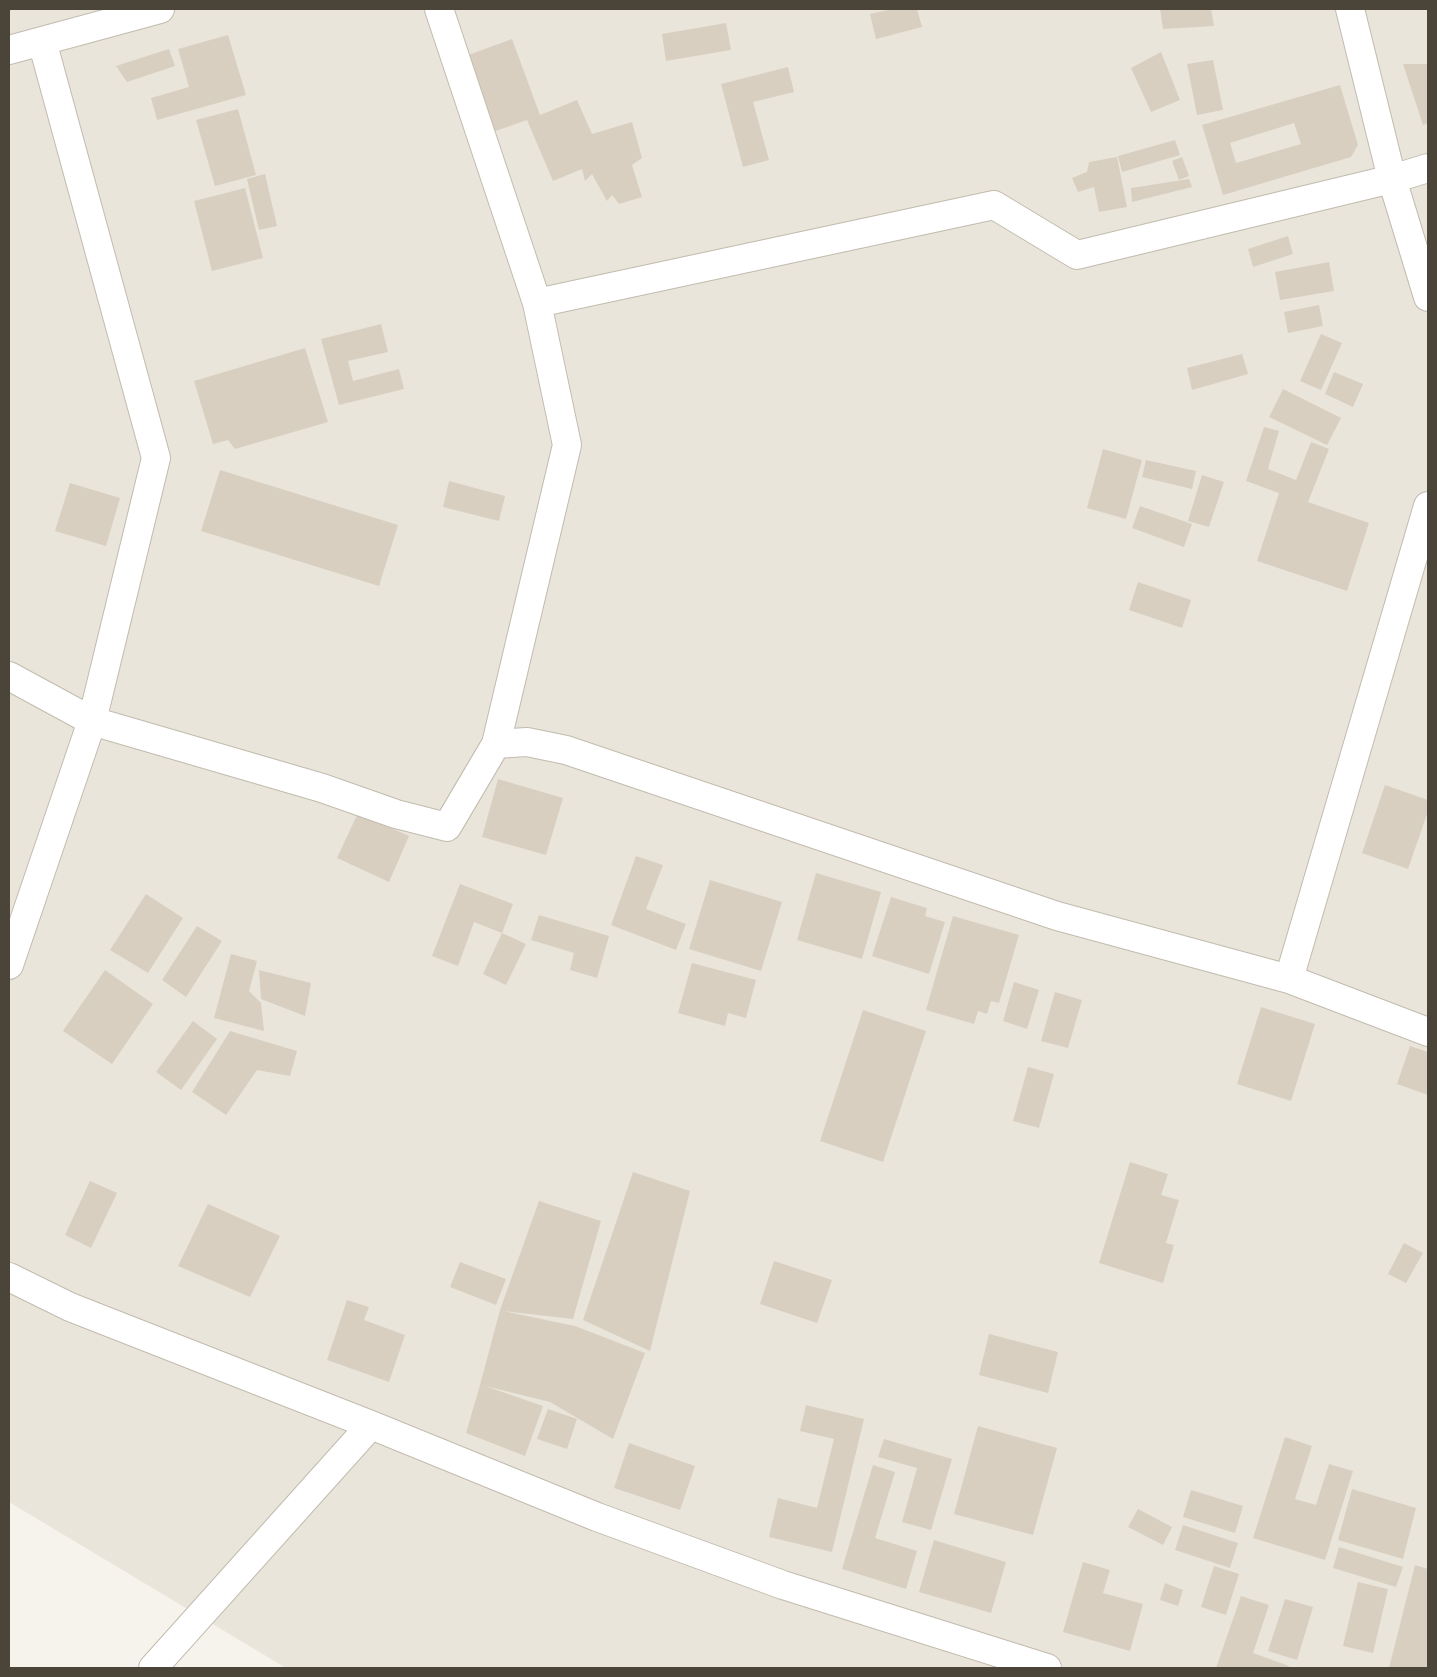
<!DOCTYPE html>
<html>
<head>
<meta charset="utf-8">
<style>
	body { margin:0 }
	#map { position:relative; width:1437px; height:1677px; overflow:hidden; background:#f6f3ec; font-family:"Work Sans",sans-serif }
	canvas { display:block }
	.frame { position:absolute; inset:0; border:10px solid #4b4439; pointer-events:none }
</style>
</head>
<body>
<div id="map">
<canvas width="1437" height="1677"></canvas>
<div class="frame"></div>
</div>
<script>
const ctx = document.querySelector('canvas').getContext('2d');
ctx.lineJoin = 'round';
function fillPath(path, color) { ctx.fillStyle = color; ctx.fill(path, 'evenodd'); }
function strokePath(path, color, width, dash) { ctx.strokeStyle = color; ctx.lineWidth = width; ctx.lineCap = dash ? 'butt' : 'round'; ctx.setLineDash(dash || []); ctx.stroke(path); }
fillPath(new Path2D(`
	M9,9H1428V1668H286L9,1502Z`), '#eae5da');
fillPath(new Path2D(`
	M893,9H917L922,27L876,39L870,14Z
	M1160,9H1211L1214,26L1163,29Z
	M726,23L731,50L666,61L662,34Z
	M228,35L246,95L157,120L151,98L189,87L178,49Z
	M512,39L540,115L577,100L592,134L632,122L642,158L632,165L642,197L619,204L612,195L607,201L592,174L585,181L582,169L553,181L527,120L490,133L463,57Z
	M169,49L175,66L127,82L116,66Z
	M1161,52L1180,100L1151,112L1131,68Z
	M1213,60L1223,110L1197,115L1187,64Z
	M1403,64H1428V123L1423,125L1421,119Z
	M788,67L794,92L753,102L769,160L743,167L721,84Z
	M1340,85L1358,145L1351,157L1223,195L1202,125ZM1294,123L1301,144L1236,163L1230,143Z
	M238,109L256,175L215,186L196,120Z
	M1175,140L1180,155L1122,172L1118,156Z
	M1117,157L1127,207L1099,212L1094,187L1078,192L1072,178L1087,172L1089,162Z
	M1182,157L1189,176L1179,180L1172,161Z
	M265,174L277,226L259,230L247,179Z
	M1189,179L1192,187L1132,202L1131,188Z
	M245,188L263,258L212,271L194,201Z
	M1288,236L1293,254L1253,267L1248,249Z
	M1329,262L1334,291L1280,300L1275,272Z
	M1319,305L1323,326L1288,333L1284,312Z
	M381,324L388,352L348,361L353,381L399,369L404,389L339,405L321,339Z
	M1321,334L1342,343L1321,390L1300,381Z
	M305,348L328,422L235,449L228,440L213,444L194,381Z
	M1242,354L1248,374L1192,390L1187,368Z
	M1334,372L1363,384L1353,407L1325,394Z
	M1283,389L1341,418L1327,445L1269,417Z
	M1264,427L1279,431L1268,469L1296,480L1311,442L1329,449L1308,502L1369,523L1347,591L1257,561L1279,493L1246,481Z
	M1103,449L1142,460L1126,519L1087,508Z
	M1146,460L1196,471L1192,489L1142,477Z
	M220,470L398,525L379,586L201,531Z
	M1202,475L1224,482L1209,527L1188,521Z
	M449,481L505,496L499,521L443,507Z
	M70,483L120,498L106,546L55,531Z
	M1140,506L1192,524L1184,547L1132,528Z
	M1138,582L1191,600L1182,628L1129,610Z
	M498,779L563,798L546,855L482,837Z
	M1385,785L1428,800V811L1408,869L1362,853Z
	M358,813L409,836L389,882L337,858Z
	M636,856L663,865L646,909L686,924L676,950L611,925Z
	M816,873L881,892L862,959L797,940Z
	M710,880L782,902L761,971L689,949Z
	M460,884L513,904L502,933L474,922L458,966L432,956Z
	M146,894L183,918L148,973L110,950Z
	M891,897L927,908L925,916L945,922L929,974L872,956Z
	M539,915L609,936L597,978L570,970L574,953L531,940Z
	M953,916L1019,935L999,1003L991,1001L987,1014L978,1011L974,1024L926,1010Z
	M197,926L222,941L186,997L162,980Z
	M502,933L526,944L506,985L483,974Z
	M231,954L257,961L249,991L261,1003L264,1031L214,1018Z
	M692,963L756,980L746,1018L728,1013L725,1026L678,1013Z
	M105,970L153,1004L112,1064L63,1031Z
	M259,970L311,983L305,1016L261,999Z
	M1014,982L1039,990L1027,1029L1003,1021Z
	M1055,992L1082,1000L1068,1048L1041,1041Z
	M1261,1007L1315,1024L1291,1101L1237,1084Z
	M863,1010L926,1031L883,1162L820,1141Z
	M193,1021L217,1039L181,1090L156,1072Z
	M230,1031L297,1051L290,1076L257,1070L226,1115L192,1092Z
	M1410,1046L1428,1052V1095L1397,1084Z
	M1028,1067L1054,1074L1039,1128L1013,1121Z
	M1130,1162L1168,1174L1161,1195L1179,1200L1166,1243L1174,1245L1163,1283L1099,1263Z
	M633,1172L690,1191L650,1351L583,1320Z
	M90,1181L117,1193L91,1248L65,1235Z
	M539,1201L601,1221L573,1319L503,1311L575,1326L645,1353L613,1439L550,1402L485,1386L543,1406L525,1456L466,1433L480,1385L500,1310Z
	M208,1204L280,1236L250,1297L178,1266Z
	M1404,1243L1423,1253L1406,1283L1388,1274Z
	M774,1261L832,1280L817,1323L760,1304Z
	M460,1262L506,1279L496,1305L450,1287Z
	M347,1300L369,1307L364,1320L405,1335L389,1382L327,1360Z
	M989,1334L1058,1352L1048,1393L979,1375Z
	M806,1405L864,1419L832,1552L769,1537L778,1498L817,1508L834,1439L800,1431Z
	M548,1409L577,1419L567,1449L537,1439Z
	M978,1426L1057,1448L1033,1535L954,1514Z
	M1285,1437L1312,1446L1295,1499L1316,1505L1329,1464L1353,1471L1325,1560L1253,1538Z
	M884,1439L952,1459L931,1530L902,1522L917,1468L878,1457Z
	M629,1443L695,1466L680,1510L614,1488Z
	M873,1465L895,1472L875,1538L917,1551L906,1589L842,1569Z
	M1352,1489L1416,1508L1403,1559L1338,1540Z
	M1191,1490L1243,1506L1235,1533L1183,1517Z
	M1138,1509L1172,1527L1163,1545L1128,1527Z
	M1183,1525L1238,1543L1230,1568L1175,1550Z
	M934,1540L1006,1562L991,1613L919,1592Z
	M1339,1547L1403,1567L1396,1587L1333,1568Z
	M1083,1562L1110,1570L1103,1593L1143,1604L1130,1651L1063,1632Z
	M1415,1565L1428,1569V1668H1389Z
	M1214,1566L1239,1574L1226,1615L1201,1607Z
	M1358,1582L1388,1589L1373,1653L1343,1646Z
	M1165,1583L1183,1590L1178,1606L1160,1600Z
	M1241,1596L1269,1605L1253,1653L1289,1666L1288,1668H1216Z
	M1285,1599L1313,1607L1297,1660L1268,1651Z`), '#d8cfc1');
const street = new Path2D(`
	M439,9L537,303L567,445L496,744
	M1350,9L1392,179L1428,297
	M9,50L160,9
	M537,303L994,205L1077,255L1392,179L1428,168
	M9,676L92,721L322,788L396,814L447,827L496,744L527,742L566,750L1057,916L1289,979L1428,1032
	M9,965L92,721L156,458L42,41
	M1289,979L1428,506
	M9,1277L70,1307L371,1425L597,1517L783,1585L1047,1668
	M153,1668L371,1425`);
strokePath(street, '#c2bbae', 30);
strokePath(street, '#fff', 28);
</script>
</body>
</html>
